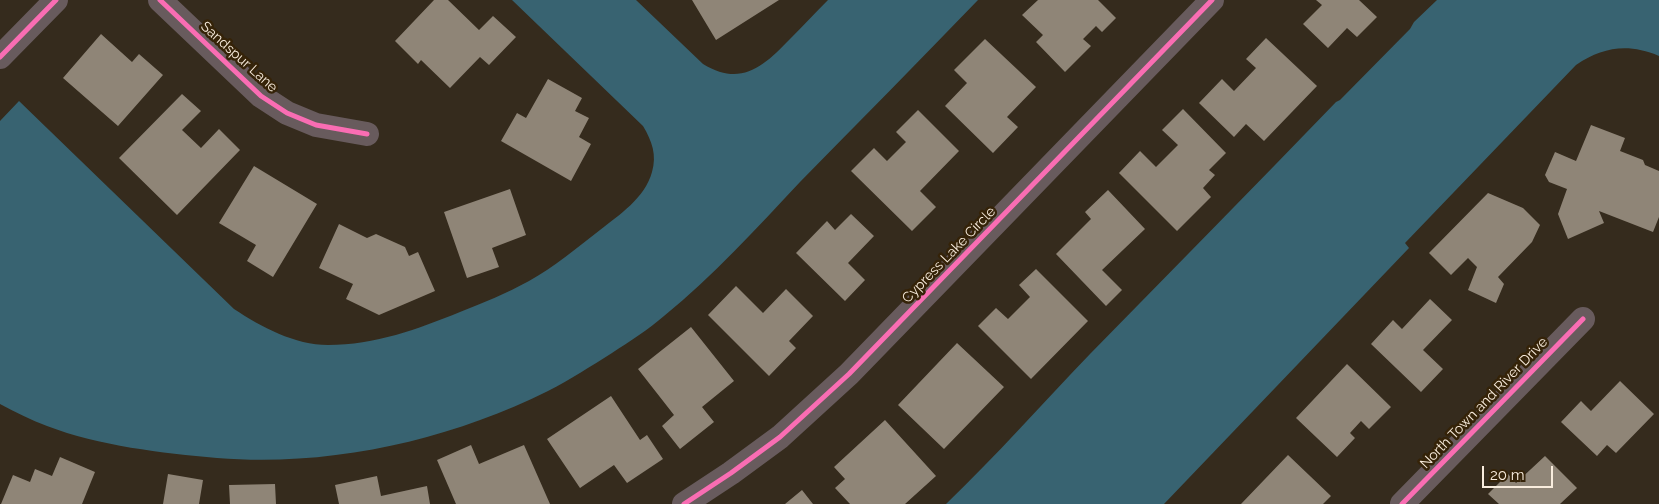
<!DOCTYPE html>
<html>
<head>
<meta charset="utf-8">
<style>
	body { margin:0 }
	#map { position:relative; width:1659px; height:504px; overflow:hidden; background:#352b1d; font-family:Raleway,sans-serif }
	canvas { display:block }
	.scale { position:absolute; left:1482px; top:466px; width:71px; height:22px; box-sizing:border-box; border:2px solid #f9edde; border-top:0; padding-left:6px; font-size:15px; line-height:18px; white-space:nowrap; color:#f9edde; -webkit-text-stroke:4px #352308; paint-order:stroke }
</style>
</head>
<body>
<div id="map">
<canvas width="1659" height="504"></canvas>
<div class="scale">20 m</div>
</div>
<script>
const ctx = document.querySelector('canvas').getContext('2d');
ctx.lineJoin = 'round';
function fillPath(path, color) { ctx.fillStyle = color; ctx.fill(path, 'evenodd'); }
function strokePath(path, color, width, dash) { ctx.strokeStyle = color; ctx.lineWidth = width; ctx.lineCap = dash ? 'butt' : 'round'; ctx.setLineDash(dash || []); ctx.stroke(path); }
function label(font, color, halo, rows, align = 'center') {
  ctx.font = font + ' Raleway,sans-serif'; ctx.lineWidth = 5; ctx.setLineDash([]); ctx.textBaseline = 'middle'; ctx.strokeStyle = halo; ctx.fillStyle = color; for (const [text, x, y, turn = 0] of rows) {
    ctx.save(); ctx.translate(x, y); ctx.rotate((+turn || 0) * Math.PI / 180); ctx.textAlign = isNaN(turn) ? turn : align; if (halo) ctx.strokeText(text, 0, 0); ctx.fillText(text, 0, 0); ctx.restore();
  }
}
fillPath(new Path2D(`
	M512,0H636L703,64C741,87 763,67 790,39C803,26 815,13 828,0H978C919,61 859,122 800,182C757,228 713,276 664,316C648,330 630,341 612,353C591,366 570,380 548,391C447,441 330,467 217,458C162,453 99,446 47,426C31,420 15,412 0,404V121L19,101L234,309C261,327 295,345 328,345C375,345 418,329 460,312C483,303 507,293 529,281C554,267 577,248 600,230C619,215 645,198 652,172C657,155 652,141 643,126Z
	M1437,0H1659V56C1628,43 1603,47 1576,65L1405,243L1409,248L1164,504H946C996,456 1042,404 1090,354C1172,270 1254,187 1336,102L1340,100L1410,29L1414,22Z`), '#386371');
fillPath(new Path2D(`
	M434,0H448L479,30L493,16L516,37L489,65L480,57L450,88L421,60L418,64L395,41Z
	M692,0H779L716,40Z
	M1038,0H1098L1116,18L1102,32L1096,26L1083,39L1091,46L1065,72L1036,42L1043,35L1022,15Z
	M1316,0H1359L1377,17L1357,37L1347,28L1328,48L1303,24L1322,5Z
	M101,34L132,62L139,54L163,75L118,126L63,78Z
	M1266,38L1317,86L1264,141L1246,124L1234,137L1199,103L1222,79L1234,91L1256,68L1246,59Z
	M985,39L1036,87L1007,117L1018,127L993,153L945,106L967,83L954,70Z
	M548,79L582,98L575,111L589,118L579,137L591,144L571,181L501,141L517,113L526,118Z
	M182,94L201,111L182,130L201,148L219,129L240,150L177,215L119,158Z
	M1183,109L1226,153L1209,170L1215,175L1203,188L1211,197L1177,231L1119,173L1140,151L1156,167L1178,145L1162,130Z
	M918,110L959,151L920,191L936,207L912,231L851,171L874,148L887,161L906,142L896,132Z
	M1591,125L1625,138L1620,151L1643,160L1645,165L1659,171V217L1653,232L1599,211L1604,223L1568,239L1558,214L1567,189L1549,182L1545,175L1555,152L1576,161Z
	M254,166L317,204L273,277L247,261L256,245L219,223Z
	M510,189L526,235L492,248L499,267L467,278L444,212Z
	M1108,190L1145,229L1102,270L1122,290L1106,306L1056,254L1091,219L1085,212Z
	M1488,193L1523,208L1540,225L1532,242L1498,277L1504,284L1496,303L1468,290L1477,267L1468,258L1451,275L1429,253Z
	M851,214L874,236L848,263L865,280L845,301L796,253L827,221L835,230Z
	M339,224L367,238L376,234L405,247L409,256L418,252L435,291L379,315L346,299L353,284L319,268Z
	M1036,269L1088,321L1031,379L978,326L996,308L1008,319L1030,297L1019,285Z
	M736,286L763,313L786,289L813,316L789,341L796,348L769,376L708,315Z
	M1430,299L1452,320L1423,350L1443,369L1421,392L1371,344L1393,320L1402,329Z
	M691,327L734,381L702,407L714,422L680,449L662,426L674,415L638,369Z
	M957,343L1004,387L944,449L898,405Z
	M1347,364L1391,407L1369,429L1361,421L1350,433L1355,438L1337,457L1296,418Z
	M1620,381L1654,414L1616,453L1607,445L1597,456L1561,422L1581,401L1591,411Z
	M611,396L640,440L647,435L663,459L627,483L614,465L580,488L547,439Z
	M885,420L936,476L905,504H850L835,488L845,479L834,467Z
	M471,445L479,464L524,445L550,504H456L437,460Z
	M1288,455L1331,496L1323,504H1241Z
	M1545,456L1577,488L1560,504H1499L1488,494L1508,474L1516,483Z
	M60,457L95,472L82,504H1L13,475L30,482L35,469L52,476Z
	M168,474L203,480L199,504H163Z
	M377,476L381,496L427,486L430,504H339L335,485Z
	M275,484L276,504H230L229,485Z
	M802,490L813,504H785Z`), '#8f8577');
strokePath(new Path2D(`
	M160,0L261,96L287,113L316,125L367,134
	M0,57L56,0
	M684,504L731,473L780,437L849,374L1212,0
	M1402,504L1583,319`), '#685b5d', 24);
strokePath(new Path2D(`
	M160,0L261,96L287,113L316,125L367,134
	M0,57L56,0
	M684,504L731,473L780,437L849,374L1212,0
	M1402,504L1583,319`), '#f96db3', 5);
label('14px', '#f9edde', '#352308', [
	["Sandspur Lane",239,57,42],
	["Cypress Lake Circle",949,255,-46],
	["North Town and River Drive",1484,403,-46]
]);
</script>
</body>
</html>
